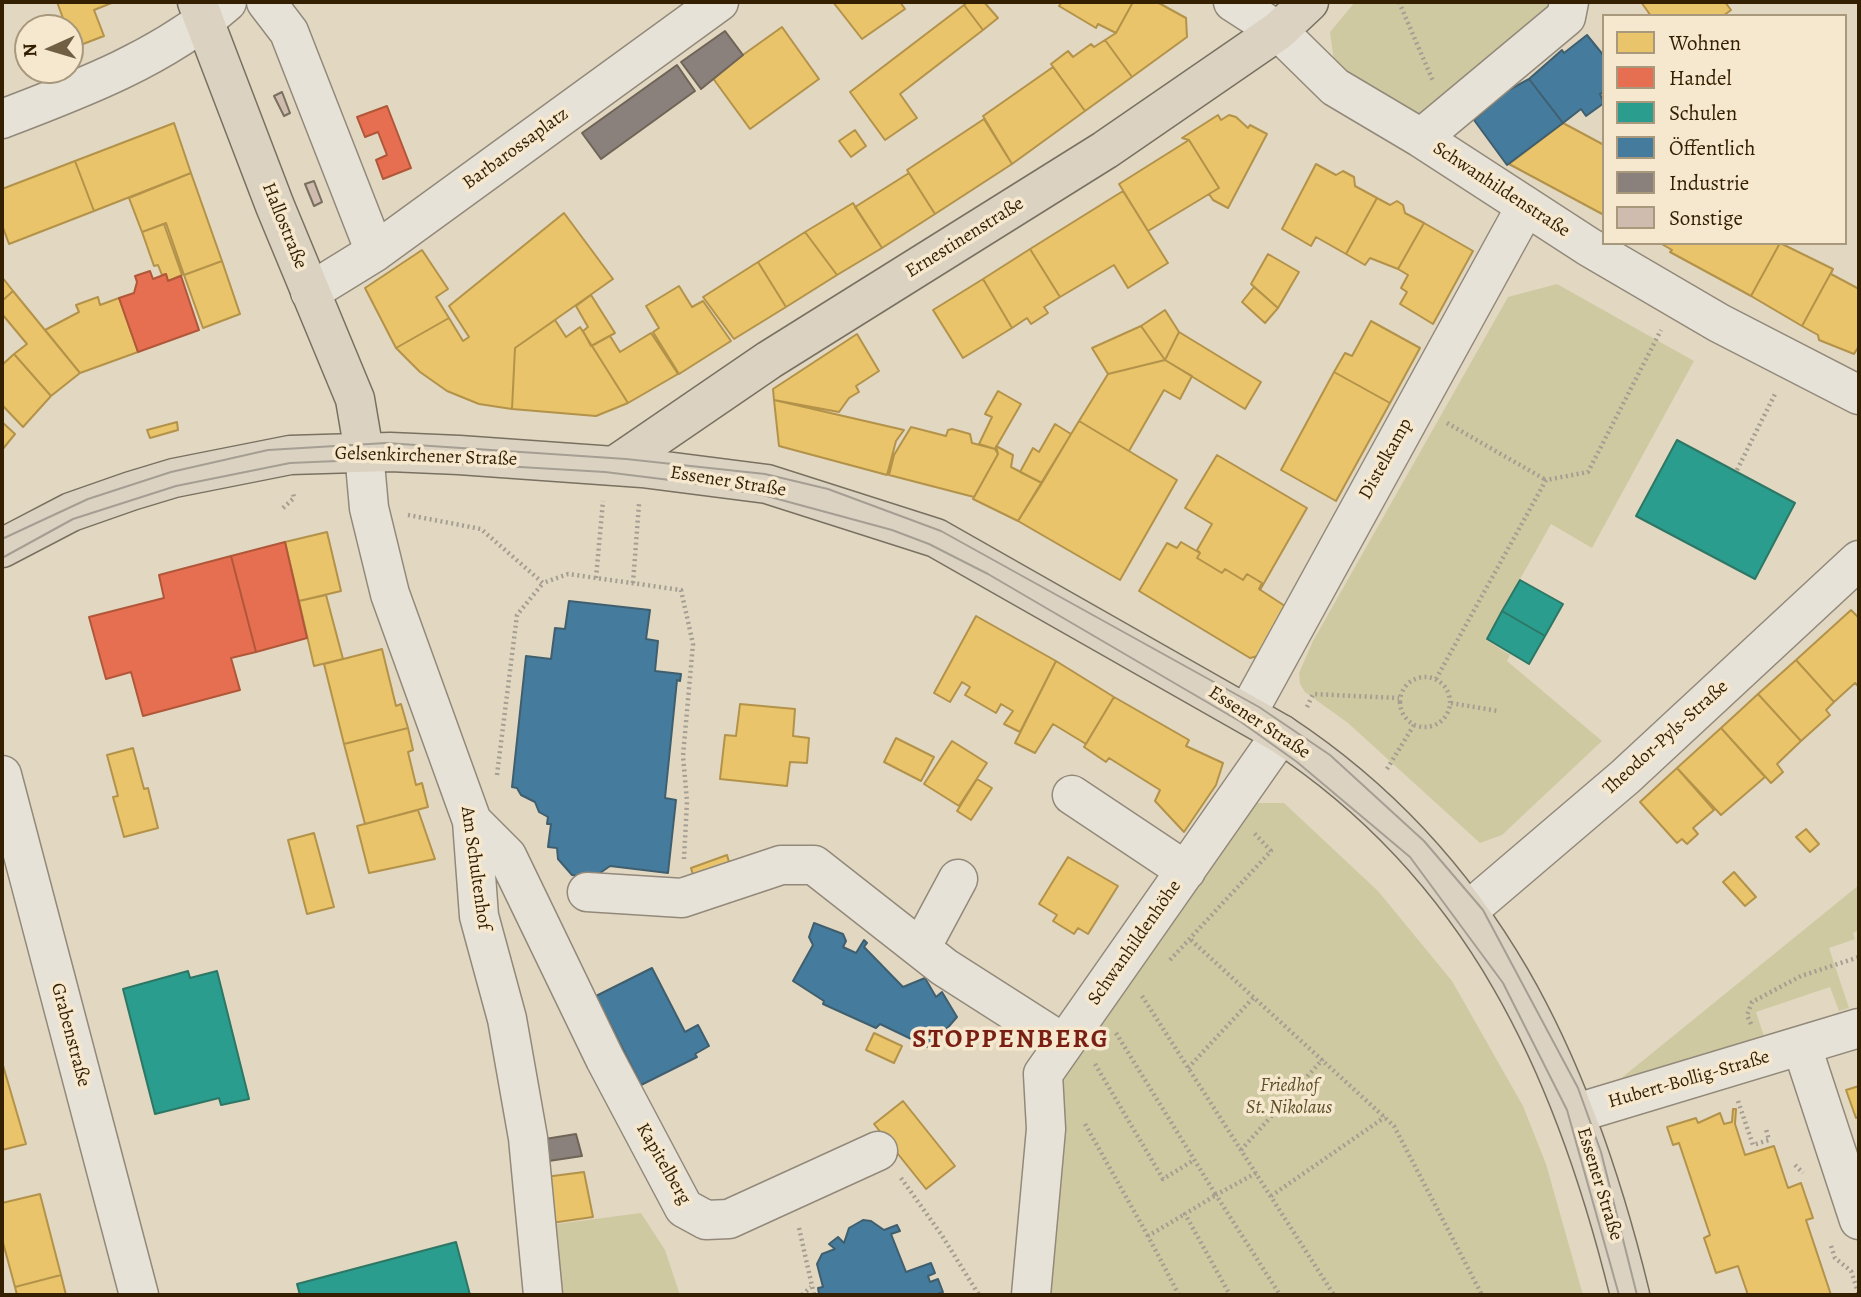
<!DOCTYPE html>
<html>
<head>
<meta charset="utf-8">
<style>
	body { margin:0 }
	#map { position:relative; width:1861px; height:1297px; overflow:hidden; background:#e2d7c1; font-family:Alegreya,serif }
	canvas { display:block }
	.frame { position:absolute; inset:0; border:4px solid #341f00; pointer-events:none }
	.legend { position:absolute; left:1602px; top:14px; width:245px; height:231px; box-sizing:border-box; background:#f5e8ce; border:2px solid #a8987c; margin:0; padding:9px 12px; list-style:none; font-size:21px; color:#341f00 }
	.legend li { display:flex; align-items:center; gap:14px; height:35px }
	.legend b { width:35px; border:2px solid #a8987c }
	.north { position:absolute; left:14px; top:14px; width:70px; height:70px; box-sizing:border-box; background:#f5e8ce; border:2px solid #a8987c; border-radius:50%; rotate:266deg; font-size:19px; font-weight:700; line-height:28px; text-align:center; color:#341f00 }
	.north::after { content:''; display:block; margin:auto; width:24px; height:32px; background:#715f44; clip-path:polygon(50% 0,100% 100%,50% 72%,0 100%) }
</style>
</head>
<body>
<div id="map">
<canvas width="1861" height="1297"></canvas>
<div class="frame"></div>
<ul class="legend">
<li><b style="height:19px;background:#e9c46a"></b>Wohnen</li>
<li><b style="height:19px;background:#e76f51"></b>Handel</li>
<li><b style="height:19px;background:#2a9d8f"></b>Schulen</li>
<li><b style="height:19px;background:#457b9d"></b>Öffentlich</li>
<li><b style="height:19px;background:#8a817c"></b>Industrie</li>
<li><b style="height:19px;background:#cfbcae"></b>Sonstige</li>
</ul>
<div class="north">N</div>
</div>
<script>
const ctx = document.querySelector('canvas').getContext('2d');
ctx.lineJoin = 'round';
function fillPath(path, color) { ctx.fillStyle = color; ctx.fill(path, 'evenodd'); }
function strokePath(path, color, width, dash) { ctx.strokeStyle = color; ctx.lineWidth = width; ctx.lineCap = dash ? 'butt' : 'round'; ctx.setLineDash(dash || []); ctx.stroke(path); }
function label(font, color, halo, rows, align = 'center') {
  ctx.font = font + ' Alegreya,serif'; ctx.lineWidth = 7; ctx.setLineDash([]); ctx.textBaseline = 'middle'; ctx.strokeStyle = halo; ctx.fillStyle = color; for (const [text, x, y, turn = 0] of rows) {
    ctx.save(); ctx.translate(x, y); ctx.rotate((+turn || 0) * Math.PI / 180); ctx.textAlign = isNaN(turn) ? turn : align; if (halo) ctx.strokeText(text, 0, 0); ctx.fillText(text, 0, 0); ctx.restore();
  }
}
fillPath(new Path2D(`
	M1355,2H1550V15L1419,120L1335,68L1330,32Z
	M1557,284L1694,361L1592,548L1551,524L1486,640L1510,655L1507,661L1602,741L1502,835L1480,843L1348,723L1305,692L1300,684L1299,673L1313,641L1508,297Z
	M1256,803H1284L1378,891L1452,981L1523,1106L1546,1164L1583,1295H1046L1054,1087Z
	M1859,885V930L1853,933L1855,939L1829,948L1849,1008L1839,1011L1830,987L1756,1012L1764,1036L1646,1078L1619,1080Z
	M641,1213L665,1250L680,1295H556L549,1225Z`), '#cfc9a2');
const homes = new Path2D(`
	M57,2H114L94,10L104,36L70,49V28L52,26L64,21Z
	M833,2H900L905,9L862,39Z
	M968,2H984L998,18L983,30L964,5Z
	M1062,2H1133L1116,33L1098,24L1096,28L1059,6Z
	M1133,2H1157L1186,18L1187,37L1132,77L1105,40L1116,33Z
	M1641,2H1725L1731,10L1723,16H1651Z
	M964,5L983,30L900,94L917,118L885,140L850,92Z
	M782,27L819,79L750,129L712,77Z
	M1105,40L1132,77L1085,111L1051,64L1068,51L1073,57L1091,44L1094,47Z
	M1053,67L1085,111L1012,164L983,116Z
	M1218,115L1221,120L1229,115L1236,117L1248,128L1250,125L1267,134L1228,208L1213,200L1209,194L1219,188L1189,140L1182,138Z
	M984,119L1012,164L935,214L907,170Z
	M174,123L191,173L94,211L75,161Z
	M1563,123L1604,145V215L1509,164Z
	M855,130L866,146L851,157L839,141Z
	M1189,140L1219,188L1148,231L1119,184Z
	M75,161L94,211L9,244L2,225V189Z
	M1316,164L1336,175L1343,171L1354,177L1355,186L1377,198L1346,254L1316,237L1311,246L1282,229Z
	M191,173L222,261L184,275L166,223L142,232L129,198Z
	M909,173L935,214L882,248L855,207Z
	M1123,191L1168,263L1128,288L1114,265L1060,297L1030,249Z
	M1377,198L1390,205L1397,201L1403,205L1405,213L1424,223L1398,269L1370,258L1365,265L1346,254Z
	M853,203L882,248L837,275L805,232Z
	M564,213L613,279L515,348L512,409L479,404L447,391L420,372L396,348L449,318L463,341L469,337L449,306Z
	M1424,223L1473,251L1433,324L1400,304L1407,292L1401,288L1408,275L1398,269Z
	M164,224L182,275L168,281L166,274L162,275L158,265L154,266L142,232Z
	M805,232L837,275L786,307L758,262Z
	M1660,243H1780L1751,296L1670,252L1672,250Z
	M1780,243L1833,269L1802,326L1751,296Z
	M1030,249L1060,297L1044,307L1048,313L1031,324L1027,318L1012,328L983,279Z
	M422,250L448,289L436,297L449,318L396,348L365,288Z
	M1268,254L1299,272L1278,308L1251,284Z
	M222,261L240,314L203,328L184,275Z
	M758,262L786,307L734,339L703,297Z
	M1833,269L1831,274L1859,289V346L1854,354L1819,340L1818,335L1802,326Z
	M2,277L13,291L2,301Z
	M983,279L1012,328L963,358L933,310Z
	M679,286L692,307L703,301L731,341L679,374L653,332L659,328L646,306Z
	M1254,287L1278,308L1265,323L1242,302Z
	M13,291L80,373L51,396L14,354L27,344L2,314V301Z
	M591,295L615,333L591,346L583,331L588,327L576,306Z
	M98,297L100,305L119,298L138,352L80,373L45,330L79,312L76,305Z
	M1165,310L1179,332L1165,360L1141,326Z
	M555,320L566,337L580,327L628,403L596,416L512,409L515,348Z
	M1371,321L1420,348L1390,403L1334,372L1345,353L1352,356Z
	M1141,326L1165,360L1108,374L1092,348Z
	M1179,332L1261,382L1245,409L1165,360Z
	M651,333L678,374L628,403L592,346L610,336L620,352Z
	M857,334L879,371L856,386L859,392L849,398L839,412L774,400L773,389Z
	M14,354L51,396L23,427L2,405V365Z
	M1165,360L1192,376L1180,399L1164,390L1129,451L1079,421L1108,374Z
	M1334,372L1390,403L1336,501L1281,470Z
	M998,391L1021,404L995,449L979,444L992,417L985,414Z
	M774,400L904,430L896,441L887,475L779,446Z
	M1079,421L1177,480L1120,580L1018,521Z
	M2,422L15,434L2,450Z
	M177,422L178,430L150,438L147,430Z
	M1055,424L1071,434L1042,483L1020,472L1033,448L1039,452Z
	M911,427L946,436L948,430L952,429L970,434L972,443L995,449L998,454L974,497L889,475L894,455Z
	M996,446L1013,455L1011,467L1042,483L1018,521L973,499L998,454Z
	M1217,455L1307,508L1260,590L1262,583L1247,574L1243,580L1225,569L1222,573L1197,558L1200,553L1197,550L1212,524L1185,508Z
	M327,532L341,591L299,601L285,542Z
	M1181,542L1200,553L1197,558L1222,573L1225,569L1243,580L1247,574L1262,583L1259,589L1288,608L1262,655L1250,658L1139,591L1167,543L1177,548Z
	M326,595L343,659L314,666L299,601Z
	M1851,610L1859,618V687L1855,683L1834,702L1796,660Z
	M976,616L1056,661L1020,732L1004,724L1013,711L1001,704L996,713L965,695L970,687L962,682L950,702L934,693Z
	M382,649L396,706L401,704L408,728L344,744L324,664Z
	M1796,660L1834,702L1826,710L1830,715L1801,741L1758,694Z
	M1056,661L1114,697L1086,744L1053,724L1035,753L1015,743Z
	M1758,694L1801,741L1777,764L1783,772L1771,783L1721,728Z
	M1114,697L1189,740L1186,746L1223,763L1216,785L1184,832L1155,801L1160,790L1109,758L1106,762L1084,747Z
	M740,704L795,709L793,736L809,738L807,763L790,762L787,786L720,779L725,735L736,736Z
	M408,728L413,750L408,752L416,785L422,783L428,807L365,824L344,744Z
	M1721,728L1765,777L1721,815L1677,768Z
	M896,738L934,757L921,781L884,762Z
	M952,741L987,763L959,806L924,784Z
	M133,748L144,789L148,788L158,828L124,837L113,797L118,796L107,755Z
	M1677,768L1714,810L1693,828L1698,834L1687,844L1682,839L1677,843L1640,802Z
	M977,779L992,788L971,820L957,811Z
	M418,810L435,859L369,873L357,826Z
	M1806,829L1819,844L1810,852L1796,837Z
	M314,833L334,907L307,914L288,840Z
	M727,855L732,872L696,885L691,868Z
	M1068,857L1118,886L1088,934L1078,928L1074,934L1053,921L1057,915L1039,904Z
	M1734,872L1756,897L1745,906L1723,882Z
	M874,1033L902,1046L894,1063L866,1050Z
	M2,1062L26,1144L2,1150Z
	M1859,1086V1117L1856,1118L1846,1090Z
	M903,1101L955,1166L926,1189L874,1124Z
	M1733,1109H1736L1735,1124L1745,1155L1774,1146L1788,1188L1801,1183L1813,1218L1806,1220L1831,1295H1748L1738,1266L1716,1273L1704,1238L1710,1235L1679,1143L1673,1145L1667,1127L1696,1118L1698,1123L1720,1113L1724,1124L1732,1122Z
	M584,1172L593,1217L551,1223L545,1177Z
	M40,1194L61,1275L15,1287L2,1239V1203Z
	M61,1275L66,1295H17L15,1287Z`);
fillPath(homes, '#e9c46a');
strokePath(homes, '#b3924a', 2);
const shops = new Path2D(`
	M387,106L411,168L383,179L376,160L387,155L378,132L365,137L357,117Z
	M150,271L153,279L166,274L168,281L181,276L199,330L138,352L119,298L134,293L137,282L135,276Z
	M285,542L307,638L256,652L231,556Z
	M231,556L256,652L231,658L240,690L143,716L131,672L106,679L89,617L164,598L159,575Z`);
fillPath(shops, '#e76f51');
strokePath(shops, '#b15739', 2);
const schools = new Path2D(`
	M1677,440L1795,503L1755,579L1636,516Z
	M1520,580L1563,604L1545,636L1502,611Z
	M1502,611L1545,636L1529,664L1487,639Z
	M188,971L190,978L217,971L249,1099L221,1105L219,1098L155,1114L123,989Z
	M456,1242L470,1295H300L297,1284Z`);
fillPath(schools, '#2a9d8f');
strokePath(schools, '#2d7764', 2);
const public = new Path2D(`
	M1587,35L1604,56V92L1600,94L1604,103L1586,116L1581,109L1563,123L1529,79L1562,50L1564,53Z
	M1529,79L1563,123L1507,165L1474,120L1507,91Z
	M569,601L650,610L646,639L658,641L655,671L681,674L680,681L677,680L665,798L676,800L668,873L610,866L593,878L572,875L558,859L557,848L548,847L551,824H547L548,817L539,812L535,802L521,795L517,788L512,787L526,656L551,659L555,628L565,629Z
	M814,923L843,934L846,941L843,947L856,953L864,940L867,943L864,947L903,987L925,978L936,997L942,992L957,1017L930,1048L880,1024L876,1028L823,1004L824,1001L793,981L813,945L809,937Z
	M652,968L685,1032L698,1025L709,1046L695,1054L697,1057L641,1085L596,996Z
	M863,1220L871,1221L884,1230L897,1225L900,1231L891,1234L906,1272L931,1263L935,1273L928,1276L930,1282L938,1279L943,1292L935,1295L819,1294L818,1288L823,1287L817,1264L822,1254L835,1249L829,1244L838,1237L844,1243L849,1228Z`);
fillPath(public, '#457b9d');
strokePath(public, '#405f6e', 2);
const industry = new Path2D(`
	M725,31L743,55L701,89L681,62Z
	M677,65L695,91L601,159L582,133Z
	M576,1134L582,1156L542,1162L539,1140Z`);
fillPath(industry, '#8a817c');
strokePath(industry, '#706457', 2);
const building = new Path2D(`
	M282,92L290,113L284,116L274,96Z
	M314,181L322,202L314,206L305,184Z`);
fillPath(building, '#cfbcae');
strokePath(building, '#797060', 2);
const minor = new Path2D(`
	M266,2L289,32L375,252
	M1233,2L1278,31L1335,87L1421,138L1589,247L1719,323L1859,395
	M2,119C81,89 163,58 227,2
	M1421,138L1566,17L1569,2
	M310,292L375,252L719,2
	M364,452L369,508L390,594L472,821L479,916L507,1019L528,1138L543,1295
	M1248,712L1526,206
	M2,775L139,1295
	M1072,795L1186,871
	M472,821L507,856L605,1059L684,1208L706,1220L729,1219L878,1151
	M587,892L682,898L781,865H814L944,967L1063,1043
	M1469,910L1625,777L1859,560
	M921,948L958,879
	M1802,1047L1859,1220
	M1577,1113L1859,1028
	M1031,1295L1046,1129L1043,1074L1281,734`);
const major = new Path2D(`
	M197,2L275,206L355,399L364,452
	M614,466L769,360L1105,150L1278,31L1309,2
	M2,548L71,512L131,491L174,478L290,455L390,452L459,455L642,468L767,484L936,538L1281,734C1484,868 1574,1066 1630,1295`);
strokePath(minor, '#92897a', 41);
strokePath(major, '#797060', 41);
strokePath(new Path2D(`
	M1399,2L1433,81
	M1447,423L1546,480
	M1737,470L1776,392
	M283,508L294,498L293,493
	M408,515L481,529L543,583L568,574L681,590L693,644L683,756L687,801L684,859
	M596,578L603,501
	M633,583L639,504
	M1400 702a25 25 0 1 1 50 0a25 25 0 1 1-50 0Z
	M1436,679L1546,480L1588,472L1661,330
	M1451,703L1498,711
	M1307,707L1313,694L1399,698
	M1387,769L1414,725
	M497,775L517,615L543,583
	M1191,940L1394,1126L1482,1295
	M1170,960L1271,851L1254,833
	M1142,996L1334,1295
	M1751,1024L1747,1015L1752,1002L1801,976L1859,957
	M1116,1033L1216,1195L1185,1214L1230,1295
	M1095,1064L1163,1179L1194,1160
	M1188,1068L1254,997
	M1738,1101L1753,1145L1769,1140L1766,1129
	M1085,1124L1148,1236
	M1241,1150L1323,1059
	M1795,1165L1803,1173
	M1256,1173L1216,1195L1280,1295
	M901,1178L941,1234L979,1295
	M1271,1196L1385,1117
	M799,1228L814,1295
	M1831,1246L1835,1258L1851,1271L1859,1295
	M802,1295L811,1287
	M1179,1295L1148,1236L1185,1214`), '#a59e92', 4.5, [2, 3.5]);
strokePath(minor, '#e7e2d7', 38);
strokePath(major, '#dbd2c2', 38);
strokePath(new Path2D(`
	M2,539L88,499L171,472L268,450L386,443L626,459L765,474L828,489L941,531L1259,707L1330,755L1424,841L1483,910L1578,1088L1601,1152L1637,1295
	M2,558L73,519L176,486L290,463L384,459L605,472L686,482L763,495L892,530L929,544L988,574L1241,722L1297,762L1410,857L1503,983L1567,1110L1619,1295`), '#a59e92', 2);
label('19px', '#341f00', '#f5e8ce', [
	["Barbarossaplatz",516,149,-36],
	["Schwanhildenstraße",1501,190,33],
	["Hallostraße",284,226,68],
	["Ernestinenstraße",965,238,-32],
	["Gelsenkirchener Straße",426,457,2],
	["Distelkamp",1386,459,-61],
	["Essener Straße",728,482,9],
	["Essener Straße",1259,723,33],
	["Theodor-Pyls-Straße",1666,738,-42],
	["Am Schultenhof",475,868,82],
	["Schwanhildenhöhe",1135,943,-55],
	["Grabenstraße",70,1035,75],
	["Hubert-Bollig-Straße",1689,1080,-16],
	["Kapitelberg",663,1164,60],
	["Essener Straße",1599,1184,73]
]);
label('italic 19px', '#5e4f29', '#f5e8ce', [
	["Friedhof",1289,1086],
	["St. Nikolaus",1289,1108]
]);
ctx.letterSpacing = '2px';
label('bold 26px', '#7a1f14', '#f5e8ce', [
	["STOPPENBERG",1011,1041]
]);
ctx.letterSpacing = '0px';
</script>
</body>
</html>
